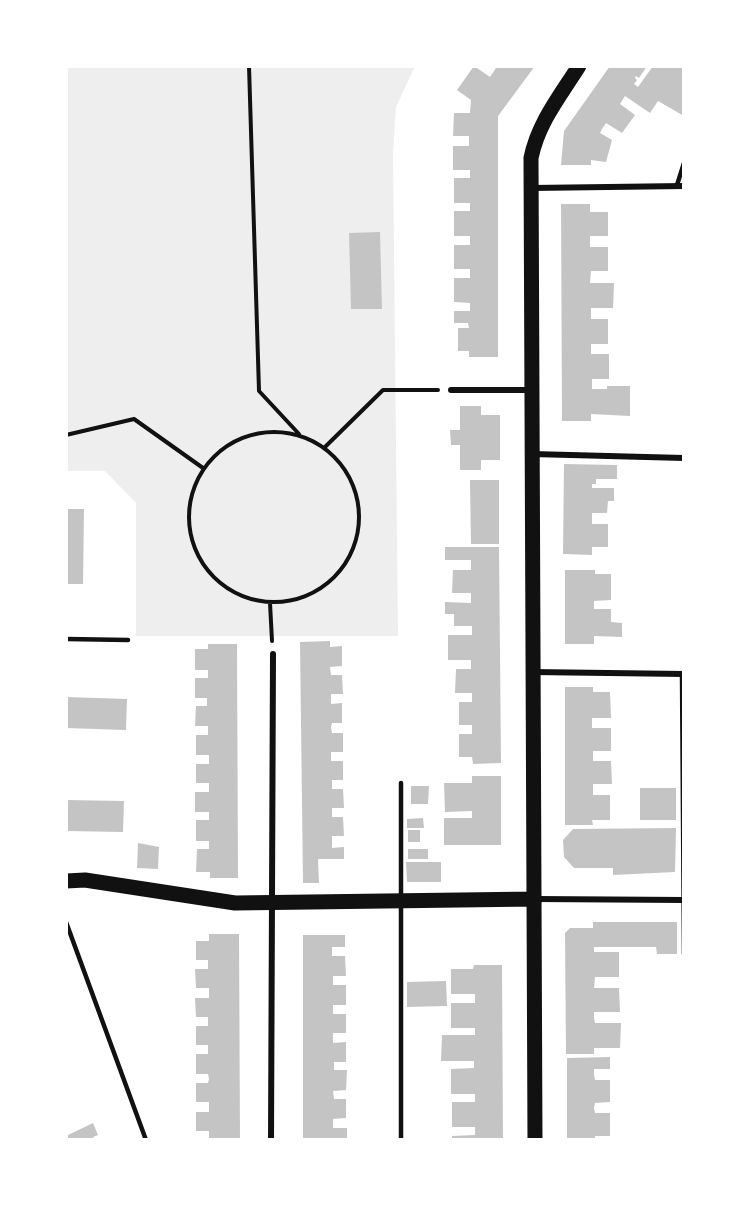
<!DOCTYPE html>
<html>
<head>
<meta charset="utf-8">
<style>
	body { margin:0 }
	#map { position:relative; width:750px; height:1206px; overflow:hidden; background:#fff; font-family:Lato,sans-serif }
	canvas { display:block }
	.frame { position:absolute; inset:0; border:68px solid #fff; pointer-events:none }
</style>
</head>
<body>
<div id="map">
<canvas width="750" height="1206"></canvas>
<div class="frame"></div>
</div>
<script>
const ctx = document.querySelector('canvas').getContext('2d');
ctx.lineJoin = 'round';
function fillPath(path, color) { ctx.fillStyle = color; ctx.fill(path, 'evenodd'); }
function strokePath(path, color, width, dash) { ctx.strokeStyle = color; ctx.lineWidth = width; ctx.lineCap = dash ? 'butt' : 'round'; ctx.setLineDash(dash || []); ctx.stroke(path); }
fillPath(new Path2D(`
	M66,66H415L396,107L393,154L398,636H136V503L105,471H66Z`), '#eee');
fillPath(new Path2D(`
	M474,66L490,77L496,68L492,66H535L498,116V357H469V351H458V328H469L468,323H454V311H470V303L454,302V278H470V269H454V245H470V236H454V211H470V203H454V178H470V170H453V146H469V136H453L454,113H470L471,100L457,90Z
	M610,66H647L639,78L636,76L635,78L637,80L634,84L638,87L653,66H684V116L658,101L650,113L625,96L620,104L635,115L622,133L606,123L602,129L600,133L612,140L606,162L591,160V165H561L564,131Z
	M561,204H590V212H608V236H590V247H608V271H591L590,283H614L613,308H591V319H608V344H591V354H609V379H592V389H607V386H630V416L591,414V421H562Z
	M380,232L382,309H351L349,233Z
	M460,406H481V415H500V460H481V470H460V445H451L450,430H460Z
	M564,464L617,465V479H596V484H592V488H614V501H608L607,513H592V524H608V547H592V555L563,554Z
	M470,480H499V544H471Z
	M66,509H84L83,584H66Z
	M445,547H499L501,763L473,764L472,757H459V734H472V725H459V702H472V693H455L456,669H471V660H448V635H472V626H454V614H445V602L471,603V593H452L453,570H471V560H445Z
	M565,570H595V574H611V600L594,601V609H611V622L622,623V637L594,636V644H565Z
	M330,641V647L342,646V666L330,667L331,675H342L343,694H331V704L342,703V723H332L331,727L332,733H343V752H331V761H343V780H332V789H343L344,808H332V817H343L344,836H332V848L344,847V859H318L319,883H303L300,642Z
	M208,644H237L238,878H210V872H196L197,849H209V841H196V820H209V812H195V792H209V783H196V764H209V755H196V735H208V726H195L196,706H207V698H195V678H208V670H195V649H208Z
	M565,687H593V692H610L611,718H592V728H611V751H593V761H611L612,784H593V795H610V820H592L593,825H565Z
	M66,697L127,699L126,730L66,728Z
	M472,776H501V845H444V818H472V811L445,812L444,783H472Z
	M411,786H429L428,804H411Z
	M640,788H676V820H640Z
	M66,800L124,801L123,832L66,831Z
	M423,818L424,828H407V819Z
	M676,828L675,872L613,875V868H574L564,857L563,840L573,829Z
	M408,830H420V842H408Z
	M138,843L159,847L158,869L137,868Z
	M408,849H428V859H408Z
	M406,862H441V882H407Z
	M593,922H677V954H657L656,947H594V952H619V977H595L594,988H619L620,1012H594V1018L595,1023H621L620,1048H594V1054H566L565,933L570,928H593Z
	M209,934H239L240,1140H209V1131H196V1112H209V1102H196V1083H208L209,1079L208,1074H196V1054H208V1045H196V1026H208V1017H196L195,998H209V988H196L195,969H208V960H196V941H209Z
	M303,935H345V947H332V956H345L346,976H333V985H346V1005H333V1014H346V1033H333V1043L346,1042V1062H334V1070H347L346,1090L333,1091L334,1099H346V1118L333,1119V1128H347V1140H303Z
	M474,965H502L503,1140H452V1136L475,1135V1127H452V1102H475V1094H451V1069L474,1068V1061H441L442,1035H475V1028H451V1003H475V994H451V969H473Z
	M446,981L447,1006L407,1007V982Z
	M610,1057V1069H594V1075L595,1080H610V1102L595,1103L594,1108L595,1113H610V1136H595V1140H567V1058Z
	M93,1123L98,1135L93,1137L95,1140H66V1136Z`), '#c4c4c4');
strokePath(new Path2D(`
	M249,66L259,391L299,434
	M189 517a85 85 0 1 1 170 0a85 85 0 1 1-170 0Z
	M66,435L134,419L203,468
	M325,447L383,390H438
	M270,603L272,641`), '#111', 4);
strokePath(new Path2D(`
	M677,185L684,163
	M66,639L128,640
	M682,674L684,954
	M401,783V1140
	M66,922L146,1140`), '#111', 4.5);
strokePath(new Path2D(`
	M532,188L684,186
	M451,390H530
	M532,454L684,458
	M532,672L684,674
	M536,899L684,900
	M271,1140L273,654`), '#111', 6);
strokePath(new Path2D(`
	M66,881L85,880L235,903L535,899
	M535,1140L531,158C538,123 560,96 579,66`), '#111', 15);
</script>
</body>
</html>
